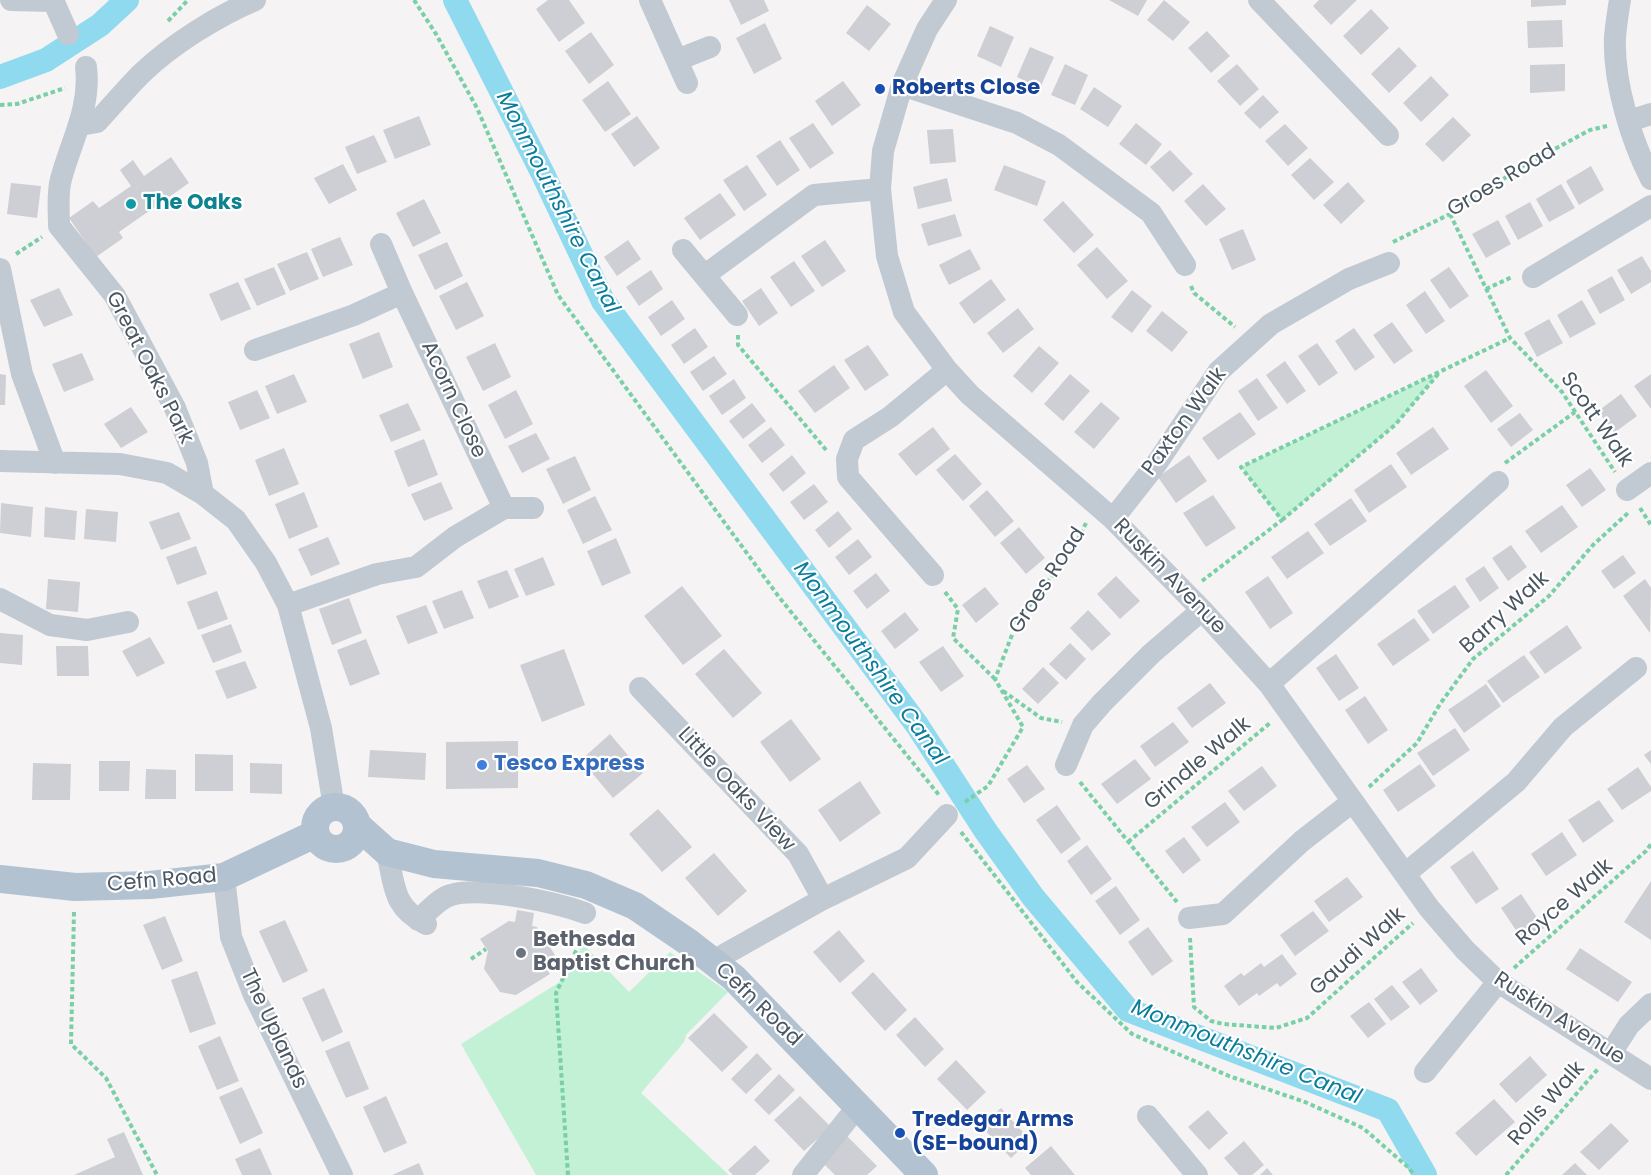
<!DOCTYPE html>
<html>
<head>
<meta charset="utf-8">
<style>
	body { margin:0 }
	canvas { display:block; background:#f5f3f3 }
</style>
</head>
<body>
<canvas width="1651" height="1175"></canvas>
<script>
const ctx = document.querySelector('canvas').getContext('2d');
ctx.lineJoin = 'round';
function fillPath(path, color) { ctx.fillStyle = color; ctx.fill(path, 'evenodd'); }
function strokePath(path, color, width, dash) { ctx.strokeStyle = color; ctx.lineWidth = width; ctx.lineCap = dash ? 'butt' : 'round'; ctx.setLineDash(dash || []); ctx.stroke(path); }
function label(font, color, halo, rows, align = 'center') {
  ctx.font = font + ' Poppins,sans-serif'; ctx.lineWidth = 4.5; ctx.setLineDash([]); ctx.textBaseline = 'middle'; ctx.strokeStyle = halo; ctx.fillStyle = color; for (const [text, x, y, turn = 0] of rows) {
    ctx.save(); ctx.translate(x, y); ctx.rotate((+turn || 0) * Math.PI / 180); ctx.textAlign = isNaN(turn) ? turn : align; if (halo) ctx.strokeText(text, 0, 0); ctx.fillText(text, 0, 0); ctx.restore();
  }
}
fillPath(new Path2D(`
	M1440,372L1395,425L1282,520L1241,467Z
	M583,944L629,992L670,952L728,992L686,1035L684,1042L641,1093L729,1175H536L461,1044L566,978Z`), '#c2f1d5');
strokePath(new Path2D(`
	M455,0L543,174L603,301L917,725L985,830L1033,897L1128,1010L1388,1110L1425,1175
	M0,77L46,60L100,25L127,0`), '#8fdaee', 24);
fillPath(new Path2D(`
	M548,0H569L585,23L559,42L536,9Z
	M729,0H764L769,11L741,25Z
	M1109,0H1147L1138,16Z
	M1164,0L1190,22L1173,41L1147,20Z
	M1319,0H1357L1331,25L1313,6Z
	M1531,0H1566V5L1531,7Z
	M867,5L891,24L869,51L846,33Z
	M1371,9L1389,28L1361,55L1343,36Z
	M1562,20L1563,47L1528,48L1527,21Z
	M765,23L782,59L754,74L736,38Z
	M990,26L1014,37L1001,67L977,56Z
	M1207,31L1230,56L1211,73L1188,48Z
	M591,32L614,65L589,84L565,51Z
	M1030,47L1054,57L1040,88L1017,77Z
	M1399,47L1417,66L1389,93L1371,74Z
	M1065,64L1088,75L1075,105L1051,95Z
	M1237,64L1259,89L1240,106L1217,81Z
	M1565,64V91L1530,93V65Z
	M1431,76L1449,95L1421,122L1403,103Z
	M608,81L631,114L605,132L582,100Z
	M843,81L861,105L832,126L815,101Z
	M1094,87L1122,106L1108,127L1080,109Z
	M1263,95L1279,112L1260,129L1244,113Z
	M419,116L431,145L395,159L383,130Z
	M637,116L660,148L634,167L611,134Z
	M1453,117L1471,135L1443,162L1425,144Z
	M813,123L834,153L810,169L789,138Z
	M1136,123L1162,144L1146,165L1119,144Z
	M1285,124L1308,148L1288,166L1265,141Z
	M953,129L956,162L930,164L927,130Z
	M374,135L387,162L357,174L345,147Z
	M780,140L800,170L777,186L756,156Z
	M1170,150L1193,174L1173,192L1150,167Z
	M171,157L189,183L119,232L123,238L96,257L69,218L93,201L99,208L131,186L120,170L133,160L144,176Z
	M1310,158L1334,182L1314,200L1291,175Z
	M343,164L357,190L329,204L314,178Z
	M747,165L767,195L744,211L723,180Z
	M1004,165L1046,181L1037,206L994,190Z
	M1591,166L1604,190L1579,205L1566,181Z
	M947,178L952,201L918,209L913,187Z
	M1348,182L1365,201L1341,224L1323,205Z
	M11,183L41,186L37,218L7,214Z
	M1203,184L1226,209L1206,226L1184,201Z
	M1561,184L1575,208L1549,222L1536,199Z
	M720,193L736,215L700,240L684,218Z
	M424,199L441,233L413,247L396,213Z
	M1063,201L1094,235L1074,253L1043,220Z
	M1530,202L1543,226L1518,240L1505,216Z
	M955,214L962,236L928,246L921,224Z
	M1498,220L1511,244L1486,258L1472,234Z
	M1243,229L1256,260L1232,270L1219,239Z
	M340,237L353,265L323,277L311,249Z
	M628,240L641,259L617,276L604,257Z
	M825,240L846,271L822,287L801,256Z
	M447,242L463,276L435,290L418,255Z
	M1097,247L1128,281L1107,299L1077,265Z
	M970,249L981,269L949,285L939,265Z
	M307,252L319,279L290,291L277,264Z
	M1642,256L1651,271V282L1631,294L1617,270Z
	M794,261L815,291L791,307L770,277Z
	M274,267L286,294L257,306L244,279Z
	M1449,267L1469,296L1450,309L1430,280Z
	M651,270L663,289L639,306L626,287Z
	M1612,276L1625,300L1600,314L1587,290Z
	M991,279L1006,300L974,324L959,303Z
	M238,282L251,309L221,321L209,294Z
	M467,282L484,316L456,330L439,296Z
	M59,288L73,315L44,327L30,300Z
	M761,288L778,313L759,326L742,301Z
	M1132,290L1152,306L1132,333L1111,317Z
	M1425,291L1445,321L1426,334L1406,305Z
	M672,300L685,319L661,336L648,317Z
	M1582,300L1596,324L1570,338L1557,315Z
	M1018,308L1034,329L1003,353L987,333Z
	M1162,311L1188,332L1172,352L1146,331Z
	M1549,319L1563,343L1537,357L1524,333Z
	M1392,322L1413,351L1394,364L1373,335Z
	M695,328L708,347L684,364L671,345Z
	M1354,328L1375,357L1355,371L1335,341Z
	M379,332L393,367L363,379L349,344Z
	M495,343L511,377L483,391L466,357Z
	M1317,343L1338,373L1319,386L1298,356Z
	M868,345L889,375L865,391L844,360Z
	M1039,346L1059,363L1032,393L1013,376Z
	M82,353L94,380L64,392L52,364Z
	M714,356L727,374L703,391L690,372Z
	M1285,361L1306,391L1287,404L1266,375Z
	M834,365L850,388L815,413L798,391Z
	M1486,370L1513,406L1491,423L1464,386Z
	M0,374L6,375L5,405H0Z
	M294,374L307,402L277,414L265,386Z
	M1070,374L1090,391L1063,421L1044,404Z
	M1651,374V409L1634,386Z
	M1257,378L1278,408L1258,421L1238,391Z
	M734,379L746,398L722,415L709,396Z
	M257,390L270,418L240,430L228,402Z
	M516,390L533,424L505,439L488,405Z
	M1621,394L1637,416L1614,433L1598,411Z
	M1101,402L1120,418L1094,449L1074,432Z
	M408,403L421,430L391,442L379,415Z
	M752,403L766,421L743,439L729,421Z
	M131,407L148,432L121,448L104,424Z
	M1240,412L1256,434L1218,460L1202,438Z
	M1520,413L1533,430L1511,447L1497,429Z
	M771,427L785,445L762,463L748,445Z
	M933,427L950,449L916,476L898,454Z
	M1433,427L1449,449L1411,475L1396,453Z
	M536,433L550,459L522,473L508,446Z
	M424,439L438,475L408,487L394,451Z
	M284,448L299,484L269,496L255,460Z
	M955,454L982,484L963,501L936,470Z
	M792,455L806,473L783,492L769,474Z
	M1189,455L1207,481L1176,503L1158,477Z
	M575,456L591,490L563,504L546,469Z
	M1391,464L1407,487L1369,513L1354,490Z
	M1590,468L1606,490L1582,507L1566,485Z
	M441,482L453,509L424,521L411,494Z
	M814,484L828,502L804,520L790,502Z
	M987,490L1014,521L995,537L969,506Z
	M304,492L318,527L289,539L275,504Z
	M1213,495L1236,528L1206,547L1183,513Z
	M595,496L612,530L583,544L567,510Z
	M1351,498L1367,521L1330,546L1314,524Z
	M1,503L33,507L31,537L0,533Z
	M1562,505L1578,527L1541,553L1525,531Z
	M45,507L77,511L75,540L44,537Z
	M86,509L118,512L116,542L84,539Z
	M838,511L852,529L829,548L815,530Z
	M179,512L191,539L161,550L149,522Z
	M1019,527L1045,558L1026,574L1000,543Z
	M1308,531L1324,553L1287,579L1271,557Z
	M328,537L340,564L311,576L298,549Z
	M616,538L631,573L602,586L587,551Z
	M858,539L872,557L849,575L835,557Z
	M1511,545L1527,567L1508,581L1492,558Z
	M196,546L207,574L177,585L166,557Z
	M1623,555L1636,573L1614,589L1601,571Z
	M543,557L555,585L526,596L514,569Z
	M1484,566L1499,588L1480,602L1465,579Z
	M507,570L519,597L489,609L477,581Z
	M876,573L890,591L867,609L853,591Z
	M1116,576L1140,601L1120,619L1097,594Z
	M1268,576L1293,613L1270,629L1245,592Z
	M48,579L80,582L78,612L46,609Z
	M1645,579L1651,588L1650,633L1623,596Z
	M1455,585L1470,607L1433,634L1417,611Z
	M682,586L722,636L683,665L644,616Z
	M985,587L999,604L976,623L962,605Z
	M462,590L474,618L444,629L432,601Z
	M217,591L228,619L198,630L187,602Z
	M349,598L362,633L332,645L319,609Z
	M426,605L438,633L408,644L396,616Z
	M1088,610L1111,634L1092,651L1070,628Z
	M905,612L919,630L895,649L881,631Z
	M1414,618L1430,640L1393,666L1377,644Z
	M231,624L242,652L213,663L201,635Z
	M1567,625L1582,648L1545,674L1529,652Z
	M0,633L23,635L22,665L0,663Z
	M150,637L165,663L137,677L122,651Z
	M366,639L380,674L350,686L337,650Z
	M1070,643L1086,659L1066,680L1049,664Z
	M56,646H88L89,676H57Z
	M943,646L964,676L941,692L919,662Z
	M564,649L585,705L542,722L520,665Z
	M724,649L762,693L733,718L695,674Z
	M1336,654L1359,688L1339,701L1316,668Z
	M1524,655L1540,677L1503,703L1487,681Z
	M245,661L257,688L227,699L215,671Z
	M1043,667L1059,683L1038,704L1022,689Z
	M1210,683L1226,703L1192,728L1177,708Z
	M1486,684L1501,706L1464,733L1448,710Z
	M1365,696L1388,730L1368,744L1345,710Z
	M791,719L821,759L790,782L760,742Z
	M1173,722L1189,742L1155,767L1140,746Z
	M1455,728L1470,750L1433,776L1417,753Z
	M610,734L643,773L613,798L581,760Z
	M518,741V788L446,789V742Z
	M370,750L426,753L425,780L368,777Z
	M1651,750V764L1644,755Z
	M195,754L233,755V791H195Z
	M1135,759L1151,779L1117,804L1101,784Z
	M99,761H130L129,791H99Z
	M33,763L71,764L70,800H32Z
	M250,763L282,764V794L250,793Z
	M1420,764L1436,786L1398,812L1383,790Z
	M1027,765L1045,789L1024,803L1007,779Z
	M1262,766L1277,786L1244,811L1228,791Z
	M1638,767L1651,787V791L1622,810L1607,789Z
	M146,769L176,770V799H145Z
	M860,781L881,813L840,842L818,810Z
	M1599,800L1614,821L1583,843L1568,820Z
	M1225,802L1240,822L1207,847L1191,827Z
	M1057,805L1081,839L1061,854L1036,820Z
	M658,809L692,847L662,872L629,834Z
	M1562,832L1577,855L1546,876L1531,854Z
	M1184,837L1201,860L1183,874L1165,851Z
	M1087,845L1112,879L1091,895L1067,861Z
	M1473,851L1499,889L1476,904L1450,867Z
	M714,853L747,891L718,916L685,878Z
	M1347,877L1363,897L1329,922L1314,901Z
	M1651,881V940L1624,922Z
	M1116,886L1140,920L1120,935L1095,901Z
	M1521,894L1544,928L1524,942L1501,908Z
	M517,910L534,913L532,926L537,927L555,955L543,964L550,974L516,995L500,992L484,969L488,951L480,939L509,921L515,922Z
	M1313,911L1329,931L1295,956L1280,935Z
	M165,916L183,961L162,970L143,925Z
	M285,920L308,971L283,983L259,931Z
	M1148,927L1173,961L1152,976L1128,942Z
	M839,930L865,961L840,983L813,952Z
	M1580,948L1632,982L1618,1002L1566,969Z
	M1282,954L1297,974L1280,987L1277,983L1259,996L1257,993L1239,1006L1224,986L1241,973L1244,976L1261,963L1264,967Z
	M1421,968L1438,991L1420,1005L1402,982Z
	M197,971L216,1024L190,1033L171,980Z
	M873,972L907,1010L885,1031L851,993Z
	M1392,985L1410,1007L1391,1021L1374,999Z
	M324,988L343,1032L322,1042L302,998Z
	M1369,1002L1386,1024L1368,1038L1350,1016Z
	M714,1013L748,1047L722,1072L688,1038Z
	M915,1017L944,1049L925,1067L896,1035Z
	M220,1036L239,1081L217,1090L198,1046Z
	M349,1041L369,1089L346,1098L325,1051Z
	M757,1053L772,1069L746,1094L731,1079Z
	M1530,1056L1547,1075L1516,1103L1499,1084Z
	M956,1060L986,1092L967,1110L937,1079Z
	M779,1074L795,1090L769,1115L754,1100Z
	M242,1087L263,1133L240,1144L219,1097Z
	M386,1096L407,1143L384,1153L363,1107Z
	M800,1096L831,1127L804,1151L774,1120Z
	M1494,1099L1515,1122L1476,1156L1455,1133Z
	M1001,1108L1030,1140L1011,1158L981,1126Z
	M1208,1110L1228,1133L1209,1150L1188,1127Z
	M1611,1123L1629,1141L1599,1170L1580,1152Z
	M124,1132L143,1175H74L115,1157L107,1139Z
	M846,1135L877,1166L867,1175H835L820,1160Z
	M1244,1141L1264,1165L1252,1175H1239L1224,1158Z
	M755,1145L770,1161L755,1175H733L728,1170Z
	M1051,1146L1075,1175H1031L1025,1168Z
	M260,1148L272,1175H242L235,1159Z
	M419,1163L424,1175H392Z
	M1575,1163L1587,1175H1562Z
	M1267,1168L1273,1175H1260Z`), '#cdcfd5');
strokePath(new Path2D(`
	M414,0L436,34L477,108L558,295L779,597L939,795
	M168,21L188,0
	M0,105L17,104L65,88
	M1450,214L1510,338L1562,392L1615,472
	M1393,242L1450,214L1523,166L1590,130L1607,126
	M16,254L42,237
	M1191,286L1194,293L1235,327
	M1486,289L1512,277
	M738,335V345L827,451
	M1505,463L1575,412
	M1640,508L1651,525
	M1282,520L1395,425L1439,373
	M1202,581L1282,520L1241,467L1510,338
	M945,592L958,609L953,638L995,679
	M1003,691L1041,718L1062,722
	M1080,782L1177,902
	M1369,787L1417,743L1440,704L1473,659L1549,596L1593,545L1628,513
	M965,802L988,786L1023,727L995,679L1017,622L1075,546L1086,523
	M961,832L1077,982L1132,1034L1229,1076L1305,1102L1363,1128L1409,1168L1414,1175
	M1128,842L1270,723
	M74,912L71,1044L106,1078L157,1175
	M1190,938L1194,1007L1211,1021L1223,1024L1276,1028L1307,1018L1413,923
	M471,959L486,949
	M1514,968L1646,851L1651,844
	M568,1175L556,993L584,934
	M1506,1175L1598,1069`), '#79d0a6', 4, [4.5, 3]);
strokePath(new Path2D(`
	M11,0L53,1
	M53,0L68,34
	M650,0L687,83
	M946,0L927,29L902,85L883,151L880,189L887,256L904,312L947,370L970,395L1113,519L1202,610L1269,684L1429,908L1465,950L1498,982L1651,1079
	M1259,0L1388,135
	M1620,0C1618,12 1616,25 1615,37C1613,81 1631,140 1651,179
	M677,60L710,47
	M86,67C91,108 71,141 61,179C57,193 59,211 59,226L115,296L175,408L197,463L203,494
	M902,85L1017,123L1059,145L1151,213L1185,265
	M1629,121L1651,114
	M80,125L97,122C112,106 126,89 141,74C171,45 217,16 255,0
	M381,244L402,293L504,508
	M683,250L737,315
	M0,269L22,374L55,463
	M705,275L814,195L880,189
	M1533,277L1651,206
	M255,350L354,315L402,293
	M0,461L120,464L167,473L203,494L236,520L266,563L288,605L321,728L334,807
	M1627,490L1651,473
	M1113,519L1157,463L1218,372L1271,324L1349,279L1389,263
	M933,575L848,477L847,459L854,440L890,417L947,370
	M0,599L50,625L87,630L128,622
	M288,605L377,574L416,567L455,537L504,508H533
	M1269,684L1498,482
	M640,688L798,854L823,899
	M1066,765L1083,725L1102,703L1151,654L1202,610
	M387,852C395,886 392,907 426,924
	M1405,874L1516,782L1563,727L1636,668
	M224,877L231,937L254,995L342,1175
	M1189,918L1223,914L1302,841L1352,802
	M418,920C428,912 439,898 451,895C481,886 555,902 585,913
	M713,961L823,899L907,858L947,815
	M1611,1053L1629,1025L1651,1004
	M1425,1072L1498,982
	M1148,1116L1197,1175
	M803,1175L858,1106`), '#c1cad2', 22);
strokePath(new Path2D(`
	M315 828a21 21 0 1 1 42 0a21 21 0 1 1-42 0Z
	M358,826L387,852L434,864L538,873L586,885L635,906L688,942L734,978L924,1175
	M0,879L75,887L150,885L224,877L315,834`), '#b2c2d1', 28);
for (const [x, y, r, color] of [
	[880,89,6,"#1a4fb4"],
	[131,204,6,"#0f9aa8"],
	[482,765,6,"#3f7fe0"],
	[521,953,6,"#6b7280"],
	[900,1133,6,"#1a4fb4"]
]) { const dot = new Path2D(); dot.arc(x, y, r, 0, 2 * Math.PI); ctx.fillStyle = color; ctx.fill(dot); strokePath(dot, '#fff', 2); }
label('bold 21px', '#164399', '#fff', [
	["Roberts Close",892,89],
	["Tredegar Arms",912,1121],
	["(SE-bound)",912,1145]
], 'left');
label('21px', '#4a5661', '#fff', [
	["Groes Road",1502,181,-31],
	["Great Oaks Park",149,368,63],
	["Acorn Close",453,400,65],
	["Scott Walk",1596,420,55],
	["Paxton Walk",1185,422,-54],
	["Ruskin Avenue",1169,577,46],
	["Groes Road",1048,581,-57],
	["Barry Walk",1505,613,-42],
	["Grindle Walk",1198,764,-40],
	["Little Oaks View",736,790,47],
	["Cefn Road",162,881,-5],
	["Royce Walk",1565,903,-41],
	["Gaudi Walk",1358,952,-42],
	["Cefn Road",758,1005,44],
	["Ruskin Avenue",1559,1019,33],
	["The Uplands",273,1029,65],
	["Rolls Walk",1547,1104,-49]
]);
label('bold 21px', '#0d838f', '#fff', [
	["The Oaks",143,204]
], 'left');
label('bold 21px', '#366cbe', '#fff', [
	["Tesco Express",494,765]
], 'left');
label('bold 21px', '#5b616d', '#fff', [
	["Bethesda",533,941],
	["Baptist Church",533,965]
], 'left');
label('italic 22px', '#0b7c9b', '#fff', [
	["Monmouthshire Canal",557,203,63],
	["Monmouthshire Canal",870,664,54],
	["Monmouthshire Canal",1246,1053,22]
]);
</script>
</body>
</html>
